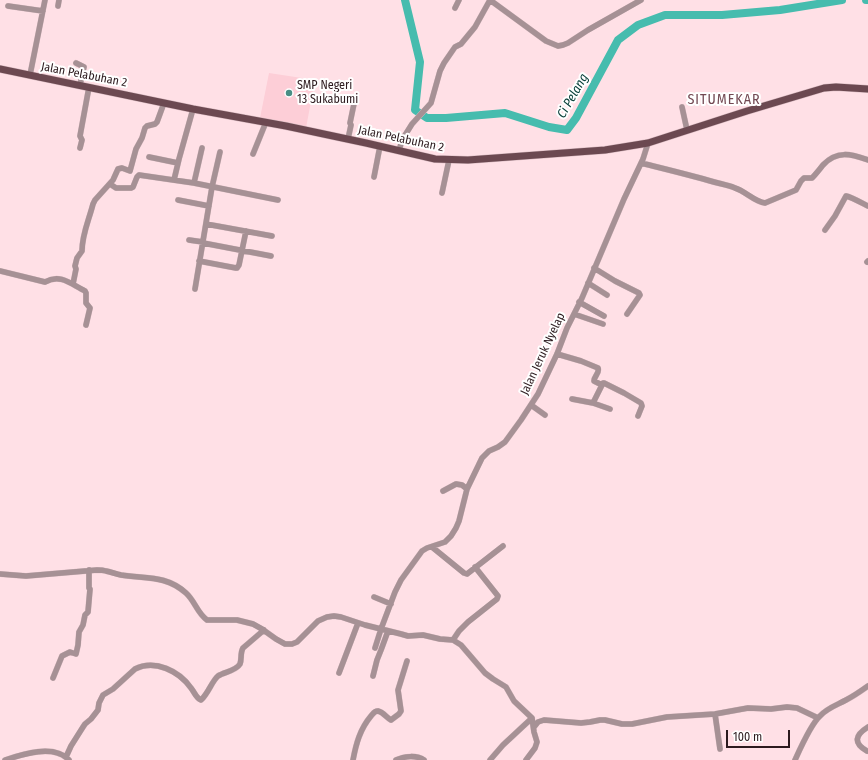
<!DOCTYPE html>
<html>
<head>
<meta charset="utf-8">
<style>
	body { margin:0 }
	#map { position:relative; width:868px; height:760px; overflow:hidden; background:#ffe0e6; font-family:"Fira Sans Condensed",sans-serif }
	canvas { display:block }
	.scale { position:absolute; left:726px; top:730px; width:64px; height:18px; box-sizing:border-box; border:2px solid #2c1a1e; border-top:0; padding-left:5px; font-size:12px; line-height:14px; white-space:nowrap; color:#2c1a1e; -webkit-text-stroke:3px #fff; paint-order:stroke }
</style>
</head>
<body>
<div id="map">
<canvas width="868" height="760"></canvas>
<div class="scale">100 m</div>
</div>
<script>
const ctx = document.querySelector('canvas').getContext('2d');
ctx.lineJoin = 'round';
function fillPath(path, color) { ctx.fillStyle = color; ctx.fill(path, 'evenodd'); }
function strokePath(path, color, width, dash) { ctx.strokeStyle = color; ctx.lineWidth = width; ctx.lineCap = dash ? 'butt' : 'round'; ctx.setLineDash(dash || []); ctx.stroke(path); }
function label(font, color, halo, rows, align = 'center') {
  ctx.font = font + ' "Fira Sans Condensed",sans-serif'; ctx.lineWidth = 4; ctx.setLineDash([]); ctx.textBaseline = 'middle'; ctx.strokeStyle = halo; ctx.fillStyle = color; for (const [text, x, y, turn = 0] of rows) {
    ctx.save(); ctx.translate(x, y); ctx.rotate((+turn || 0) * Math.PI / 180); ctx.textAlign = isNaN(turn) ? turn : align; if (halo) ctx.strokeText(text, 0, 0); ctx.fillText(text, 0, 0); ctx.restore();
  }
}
fillPath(new Path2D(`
	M269,73L315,80L306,128L260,118Z`), '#fdced7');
strokePath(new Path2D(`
	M405,0L420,62L415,110L427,118H446L505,113L549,127L567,130L576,118L618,40L638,25L665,15H722L780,10L842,0
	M866,0H868`), '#46bcae', 8);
const minor = new Path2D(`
	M490,0L546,41L558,46L563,45L568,43L588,30L641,0
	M8,6L43,11
	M58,6L59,0
	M455,8L459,0
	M76,63L84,67L80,85
	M30,75L45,0
	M682,107L687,130
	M348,139L351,125L350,123L355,99
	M80,148L82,140L80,136L89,87
	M399,151L402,140L412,124L431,103L440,71L444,63L455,47L461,44L475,27L490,0
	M253,154L266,122
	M149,157L178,163
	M641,163C665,169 690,175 714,182C721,184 728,185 735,188C745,191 755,202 765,203L796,190L801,181L804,178H812C816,174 819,170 823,165C837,150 851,154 868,160
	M374,177L380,146
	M174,180L179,159L193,109
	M194,183L202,148
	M110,184L116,188H131L133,187L137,177L139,175L194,183L278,200
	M442,193L449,160
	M178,200L209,206
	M206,224L272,236
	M825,230L835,216L846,196C851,197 862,203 868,206
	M189,240L203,242
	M203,243L271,256
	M199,261L236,268H237L239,265L246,231
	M867,262L868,261
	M594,268L615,281L639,293L640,295L627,314
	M0,271L45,282C61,273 72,285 85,291L86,293V303L90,308L86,325
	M588,283L607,295
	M73,284L76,269L75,266L77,258L82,251C82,234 89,220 93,204L95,200L113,180L118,169L122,168L130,171L136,149L142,138L145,128L147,126L155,124L157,122L164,103
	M195,289L212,187L220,152
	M579,302L604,316
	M574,314L603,324
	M557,354L581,361L598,368C600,373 594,376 594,381L602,385L603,383H604L624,393L641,403L642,406L638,416
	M572,399L593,403L610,409
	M593,403L602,385
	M531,405L545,415
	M443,491L456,484L462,485L467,489
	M432,547L464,573L467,574L503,546
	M0,574L26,576L97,570C100,570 103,570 106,571C111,572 116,574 121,575C146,579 166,575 186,593C195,601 197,613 207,620H237L253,624L262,629L276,639L285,644H292L297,642L318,621L327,617L334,616L341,617L365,625L401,634L408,636L423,635L440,639L453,640L461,645L485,673L493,679L506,687L514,701L532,718L534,732L537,742L535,748L526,760
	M374,597L391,604
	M453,640L459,631L468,622L497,599L498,596L475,567
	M375,648L381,629L395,592L401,580L422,551L427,548L445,542L451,536L456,528L459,521L467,489L482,458L489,451L498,447L505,442L521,420L538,394L557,354L567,328L582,298L624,199L643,159L648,143
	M339,673L358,623
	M373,676L377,660L381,650L388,631
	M53,678L62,656L70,652L76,654L78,645L79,632L83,625L85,615L88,612L90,589L89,588V570
	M715,714L720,749
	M534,727L538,722L544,720L581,723L590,722L600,720H605L622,724H632L667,717L715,714L748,708L771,709L787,707L797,708L818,718
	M867,751C853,743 855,735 868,727
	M66,757L71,746L83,727L85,724L91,719L98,710L99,703L103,695L113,689L135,669C155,659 179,671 191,688C195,693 196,698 201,700C208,694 212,681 218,676C224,672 236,671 240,664C242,659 240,653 243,648L264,630
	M5,760C23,754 54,744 69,760
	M353,760C356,744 360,729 371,716C373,714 374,711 378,711C383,712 387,718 391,720L399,714L401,711L398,690L407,661
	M396,760C404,756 417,755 424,760
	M490,760L503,745L532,718
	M795,760C800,749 811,724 820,716C827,708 837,705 846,700C854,696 861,691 868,686`);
const major = new Path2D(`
	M0,69L193,109L286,126L366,143L435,159L468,160L605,150L648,143L747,111L824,88L836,87L868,89`);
strokePath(minor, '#d9bcc2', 6);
strokePath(major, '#d9bcc2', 8);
strokePath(minor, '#a69195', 5.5);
strokePath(major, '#6c4951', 7);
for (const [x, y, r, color] of [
	[289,93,4,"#498e85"]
]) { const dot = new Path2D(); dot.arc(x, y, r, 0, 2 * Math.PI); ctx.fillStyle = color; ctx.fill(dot); strokePath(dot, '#fff', 1.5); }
label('12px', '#2c1a1e', '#fff', [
	["Jalan Pelabuhan 2",84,75,11],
	["Jalan Pelabuhan 2",401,139,12],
	["Jalan Jeruk Nyelap",543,354,-65]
]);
label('12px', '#2c1a1e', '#fff', [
	["SMP Negeri",297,86],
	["13 Sukabumi",297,100]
], 'left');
label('italic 13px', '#0b413b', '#fff', [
	["Ci Pelang",573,96,-60]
]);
ctx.letterSpacing = '1px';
label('14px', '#734953', '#fff', [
	["SITUMEKAR",724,100]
]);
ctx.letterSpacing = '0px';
</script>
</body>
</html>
